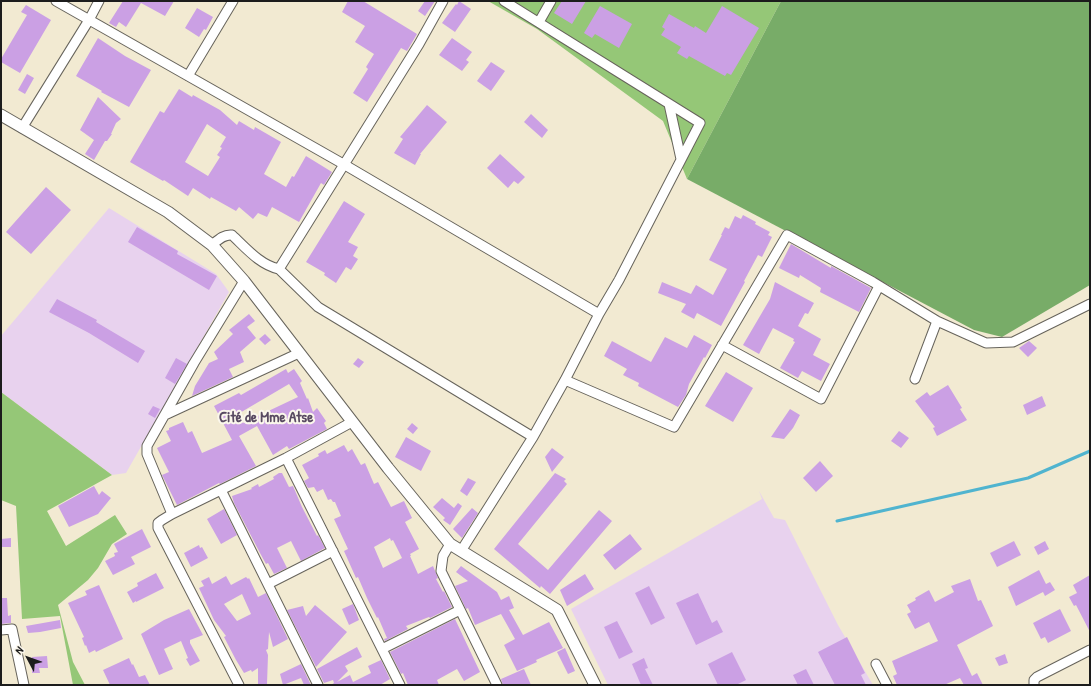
<!DOCTYPE html>
<html>
<head>
<meta charset="utf-8">
<style>
	body { margin:0 }
	#map { position:relative; width:1091px; height:686px; overflow:hidden; background:#f2ead2; font-family:"Patrick Hand",sans-serif }
	canvas { display:block }
	.frame { position:absolute; inset:0; border:2px solid #1c1c1c; pointer-events:none }
	.north { position:absolute; left:8px; top:638px; width:40px; height:40px; -webkit-text-stroke:3px #fbf7ec; paint-order:stroke; rotate:311deg; font-size:11px; font-weight:700; line-height:16px; text-align:center; color:#1c1c1c }
	.north::after { content:''; display:block; margin:auto; width:14px; height:18px; background:#1c1c1c; clip-path:polygon(50% 0,100% 100%,50% 72%,0 100%) }
</style>
</head>
<body>
<div id="map">
<canvas width="1091" height="686"></canvas>
<div class="frame"></div>
<div class="north">N</div>
</div>
<script>
const ctx = document.querySelector('canvas').getContext('2d');
ctx.lineJoin = 'round';
function fillPath(path, color) { ctx.fillStyle = color; ctx.fill(path, 'evenodd'); }
function strokePath(path, color, width, dash) { ctx.strokeStyle = color; ctx.lineWidth = width; ctx.lineCap = dash ? 'butt' : 'round'; ctx.setLineDash(dash || []); ctx.stroke(path); }
function label(font, color, halo, rows, align = 'center') {
  ctx.font = font + ' "Patrick Hand",sans-serif'; ctx.lineWidth = 4; ctx.setLineDash([]); ctx.textBaseline = 'middle'; ctx.strokeStyle = halo; ctx.fillStyle = color; for (const [text, x, y, turn = 0] of rows) {
    ctx.save(); ctx.translate(x, y); ctx.rotate((+turn || 0) * Math.PI / 180); ctx.textAlign = isNaN(turn) ? turn : align; if (halo) ctx.strokeText(text, 0, 0); ctx.fillText(text, 0, 0); ctx.restore();
  }
}
fillPath(new Path2D(`
	M109,208L216,274L229,292L126,473L112,475L1,392V336Z
	M759,491L774,518L785,520L838,625L873,685H608L571,609L762,499Z`), '#e8d2ee');
fillPath(new Path2D(`
	M488,1H781L687,179L663,121L537,29Z
	M1,392L112,475L47,511L66,546L115,515L127,534L112,544L98,568L88,580L58,605L73,662L85,685H73L60,616L22,619L16,506L1,500Z`), '#95c777');
fillPath(new Path2D(`
	M781,1H1090V285L1002,337L974,330L687,179Z`), '#78ac68');
strokePath(new Path2D(`
	M837,521L1028,478L1090,451`), '#50b4cf', 3);
fillPath(new Path2D(`
	M123,1H174L165,16L141,3L126,27L119,22L116,27L109,23Z
	M348,1H363L417,34L407,51L401,48L367,102L353,93L368,69L366,67L374,54L355,42L365,26L342,12Z
	M425,1H435L425,16L418,11Z
	M459,1L471,9L455,32L442,23L456,4L457,5Z
	M562,1H586L572,24L554,13Z
	M26,5L51,20L20,73L1,62V59L27,15L21,12Z
	M600,6L632,24L619,48L595,34L592,38L584,33Z
	M722,6L759,28L731,75L727,73L725,76L689,56L687,59L677,53L681,47L661,35L665,29L662,27L669,14L694,28L695,26L706,33Z
	M197,8L213,17L206,30L204,29L199,37L185,28Z
	M98,38L125,56L151,70L129,107L101,92L102,91L76,76Z
	M452,38L472,52L466,60L469,62L462,71L439,55Z
	M491,62L505,71L491,91L477,81Z
	M27,74L34,78L25,94L18,90Z
	M179,89L192,97L193,95L220,110L237,125L239,121L254,130L255,127L281,142L264,174L286,187L292,176L294,177L306,156L332,172L324,185L321,183L299,222L272,207L267,217L258,213L253,219L239,207L236,211L211,197L210,199L193,188L188,196L164,180L163,181L130,162L160,111L164,113ZM207,124L226,137L220,147L222,148L217,155L220,157L208,176L185,162Z
	M98,97L121,119L116,123L111,134H112L107,141H105L94,160L85,154L94,140L80,130Z
	M427,105L447,122L420,154H421L415,165L394,153L403,139L400,137Z
	M531,114L548,130L542,138L524,122Z
	M500,154L525,177L518,184L514,181L508,188L487,168Z
	M46,187L71,210L31,254L6,232Z
	M344,201L365,214L348,242L358,247L353,256L358,259L351,270L346,267L336,283L324,275L325,273L306,262Z
	M743,215L756,222L755,224L770,232L768,235L772,237L762,257L758,255L744,281L745,282L721,326L697,313L694,319L681,312L686,304L658,293L662,282L691,294L696,285L713,295L727,269L709,260L722,235H721L725,227L729,229L735,216L741,219Z
	M137,227L178,251L177,254L217,276L209,290L128,242Z
	M791,244L831,268V266L871,288L859,312L820,292L821,288L800,275L799,278L779,268Z
	M775,282L814,303L808,314L805,313L798,326L821,339L813,355L830,364L821,381L802,371L798,378L780,368L795,342L793,341L794,339L773,328L759,354L743,345L770,299Z
	M57,299L97,320L96,322L145,351L138,363L89,333L49,312Z
	M249,314L255,321L247,327L256,338L240,352L244,362L229,369L233,377L192,396L195,386L209,363L218,359L214,352L233,334L229,330Z
	M265,334L271,340L265,345L259,339Z
	M694,335L712,345L705,358L704,357L689,384L686,395L678,407L638,386L639,383L623,375L627,369L604,356L612,341L651,362L665,337L687,348Z
	M1029,341L1037,348L1028,357L1019,348Z
	M176,358L187,364L175,384L165,378Z
	M358,358L364,362L359,368L353,364Z
	M286,369L288,373L294,369L302,381L300,383L307,399L308,398L313,412L317,408L326,421L324,423L327,429L289,449L287,446L273,455L257,426L239,436L256,466L220,484L219,483L177,505L162,475L169,472L157,448L171,441L166,431L169,430V428L183,422L188,433L192,431L202,453L232,440L214,406L239,393L241,395ZM289,384L298,397L243,423L238,414Z
	M726,372L753,388L733,422L705,406Z
	M948,385L962,408L960,409L967,420L937,436L933,428L935,427L915,401L927,392L930,396Z
	M1042,396L1046,406L1027,415L1023,405Z
	M153,406L160,409L155,418L148,414Z
	M790,409L800,415L793,428L784,439L771,437Z
	M412,423L418,428L413,434L407,429Z
	M899,431L909,438L901,448L891,441Z
	M406,437L431,451L421,471L395,457Z
	M344,445L348,452L352,449L361,465L365,463L374,484L378,482L391,507L404,501L412,518L405,522L419,549L410,554L411,556H410L418,574L433,566L438,578L436,579L443,592L444,591L452,607L430,618L429,617L406,626L408,629L385,641L384,639L387,638L378,617L377,618L367,598L358,577L356,578L344,551L348,549L334,519L341,516L335,502H333L331,499L328,500L323,489L317,492L314,487L308,488L304,481L309,478L302,465L319,456L318,454L325,450L327,454ZM390,538L391,541L393,540L402,558L383,568L374,547Z
	M552,448L564,457L552,472L545,457Z
	M820,461L833,476L816,492L803,478Z
	M279,473H282L289,487L293,486L302,507L317,536L318,535L325,548L301,561L291,541L277,548L287,568L274,574L268,563L266,564L260,553L234,503L232,496L252,489L251,488L258,484L259,487L274,479L273,477Z
	M555,473L566,479L564,481L567,484L518,544L548,570L599,510L612,521L550,594L541,586L540,588L494,549Z
	M468,478L476,482L467,496L460,491Z
	M94,486L99,495L102,491L111,498L98,514L69,527L58,506Z
	M442,498L454,508L458,503L462,506L450,525L443,520L445,518L433,507Z
	M472,508L478,513L462,538L453,529Z
	M224,509L237,535L221,544L207,519Z
	M142,529L151,547L131,557L135,564L113,575L105,561L115,556L114,553L118,552L114,544Z
	M630,534L642,549L615,570L603,555Z
	M11,538V547H1V539Z
	M1014,541L1021,555L997,567L990,553Z
	M1045,541L1049,549L1038,555L1034,547Z
	M199,545L200,548L202,547L208,558L191,567L184,553Z
	M461,566L497,592L501,600L509,596L514,608L509,610L523,635L549,622L563,648L536,660L537,662L517,671L504,645L515,639L501,614L475,625L468,608L466,609L455,586L468,581L456,572Z
	M1039,570L1046,584L1050,582L1055,590L1045,596L1043,592L1016,606L1008,587Z
	M156,573L164,588L136,602V601L133,603L127,592L138,586L137,583Z
	M585,574L594,589L567,606L560,590Z
	M1090,575V632L1076,605L1074,606L1069,597L1077,593L1073,585Z
	M226,576L231,585L246,577L248,579L249,578L258,597L266,593L288,639L273,647L269,632L268,649L266,650L268,655L267,684H258V668L252,672L251,670L244,673L236,660L224,637L226,636L214,620L199,588L204,586L201,581L209,577L212,584ZM242,594L251,614L237,621L224,604Z
	M970,579L978,601L981,600L993,626L957,645L972,676L977,673L983,685H964L960,678L944,685H897L893,676L897,674L892,661L938,641L929,622L915,629L907,614L911,612L907,605L916,600L915,598L929,590L935,602L954,592L951,586Z
	M99,585L123,639L96,652L95,650L89,653L86,645L85,646L82,638L84,637L68,603L87,595L85,591Z
	M649,586L665,618L651,625L635,593Z
	M698,593L712,623L717,620L723,632L696,645L676,603Z
	M1,598H7L8,616L11,615V623L1,624Z
	M353,604L359,620L349,625L342,609Z
	M315,605L347,632L316,667L287,610L303,606L306,616Z
	M189,609L203,635L190,640V643L200,661L190,666L186,659L188,658L181,641L164,649L173,669L159,675L141,634L164,620Z
	M1060,609L1071,631L1048,643L1045,637L1041,639L1033,623Z
	M455,619L480,672L464,681L457,669L437,680L439,685H408L403,673L401,674L390,652Z
	M60,620L61,628L40,632L28,633L26,626Z
	M617,621L633,652L619,659L604,627Z
	M847,637L865,673L861,675L866,685H835L818,652Z
	M357,647L362,657L345,666L348,671L337,682L350,675L353,682L371,673L368,666L381,660L390,679L380,685H331L334,683L333,680L324,683L317,669Z
	M565,648L575,671L568,674L557,652Z
	M732,652L746,680L736,685H718L708,664Z
	M1005,654L1008,663L999,666L995,658Z
	M47,656L48,668H39L40,673H32V657Z
	M129,658L132,665L133,664L139,677L145,675L150,685H110L103,670Z
	M644,658L648,668L645,669L653,685H641L632,664Z
	M301,664L311,685H304L301,678L283,685L280,674Z
	M524,669L531,685H503L501,679Z
	M806,669L814,685H798L793,675Z`), '#cba0e4');
const minor = new Path2D(`
	M56,1L345,165L599,314
	M539,22L551,1
	M188,76L233,1
	M669,104L681,159
	M22,128L89,20L99,1
	M212,245C218,240 224,234 232,235C246,248 260,265 279,269L419,44L443,1
	M279,269L318,307L533,437
	M722,345L821,399L879,286
	M915,379L937,321
	M565,380L674,427L787,235L873,282L937,321L986,343L1013,342L1090,304
	M165,415L299,353
	M286,458L400,685
	M221,490L318,685
	M172,514L147,454V446L194,363L244,281
	M450,544L443,556L441,571L497,685
	M461,551L533,437L565,380L599,314L619,280L700,123L504,1
	M268,584L333,551
	M1,630L12,629L24,685
	M382,649L460,610
	M876,664L887,685
	M239,685L158,528V523L162,520L172,514L286,458L352,422
	M1034,685V680L1037,677L1090,650`);
const tertiary = new Path2D(`
	M1,115L168,212L212,245L244,281L388,468L450,544L557,610L595,685`);
strokePath(minor, '#67645c', 11);
strokePath(tertiary, '#67645c', 13);
strokePath(minor, '#fff', 9);
strokePath(tertiary, '#fff', 11);
label('bold 15px', '#594a62', '#fbf7ec', [
	["Cité de Mme Atse",266,418]
]);
</script>
</body>
</html>
